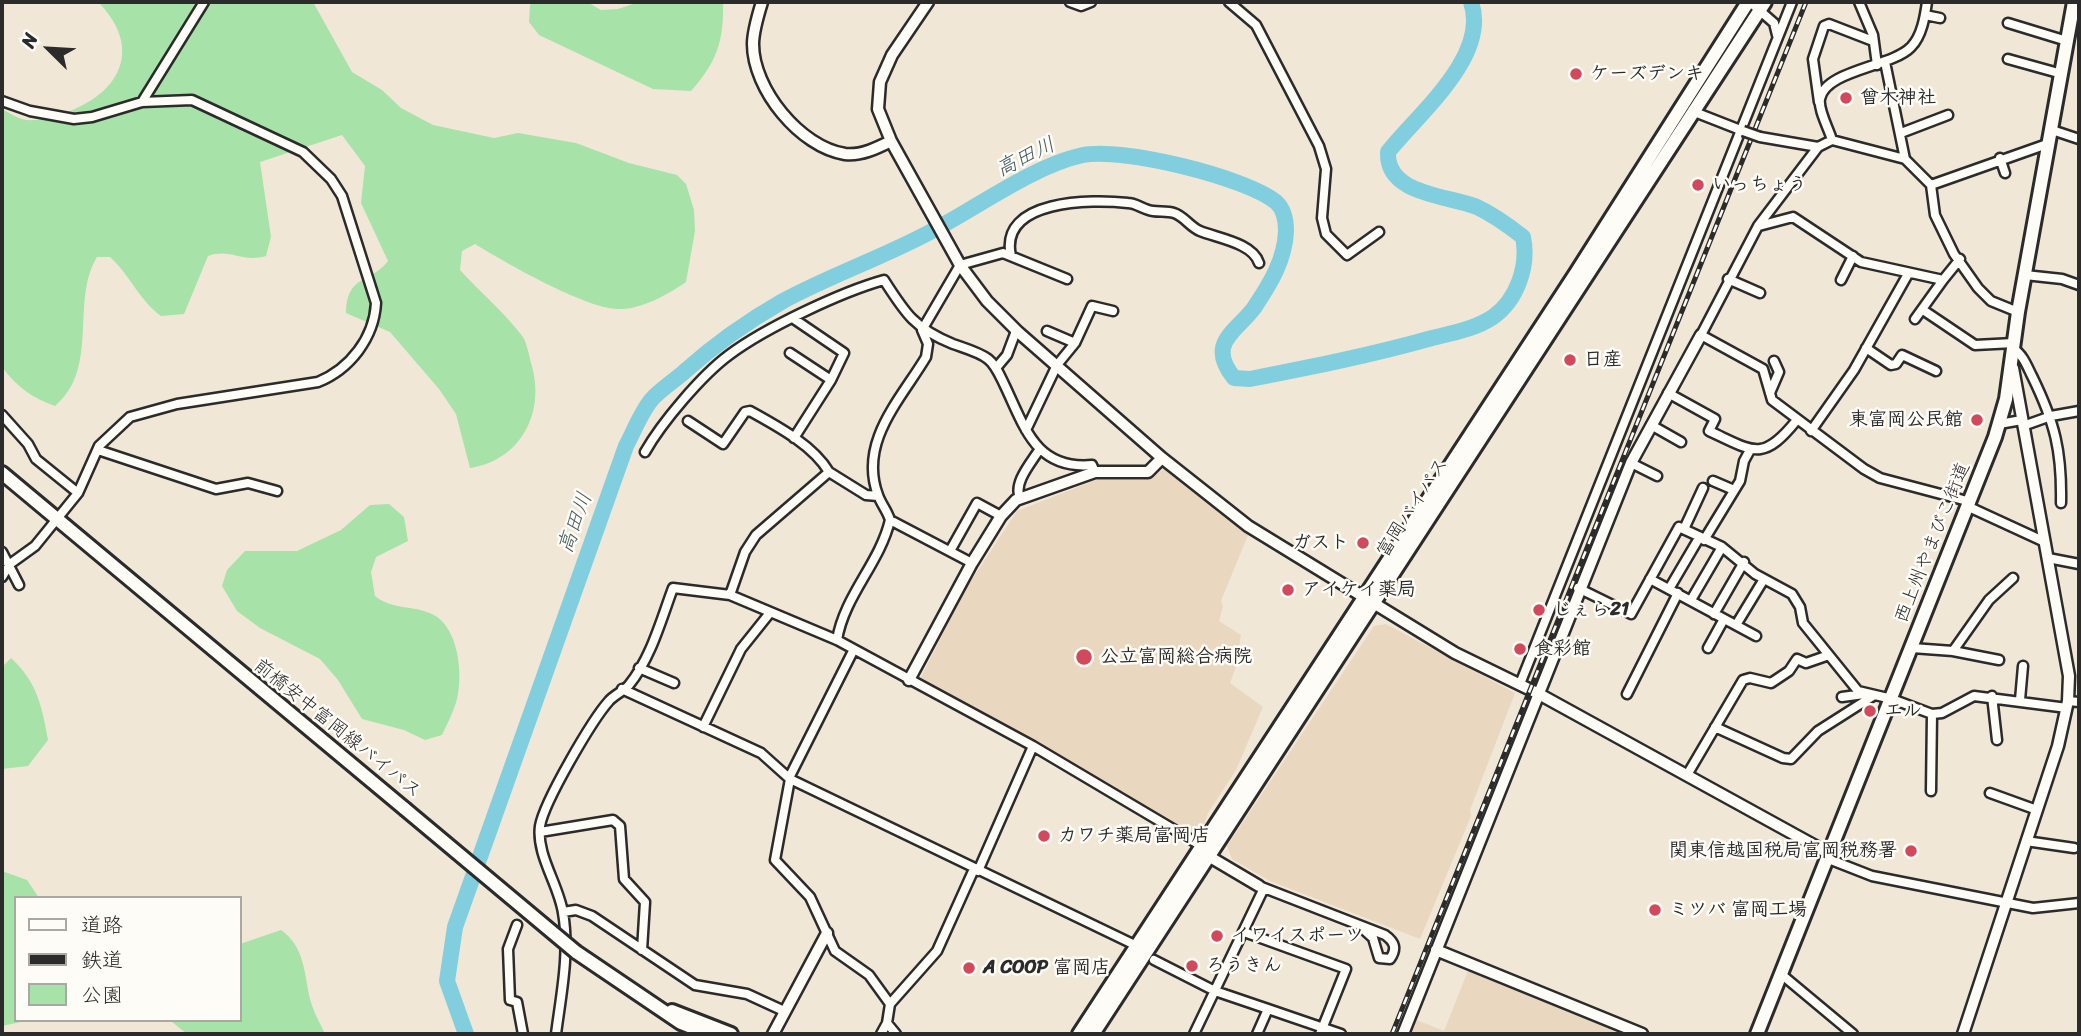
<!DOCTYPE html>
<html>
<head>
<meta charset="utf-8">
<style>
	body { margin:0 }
	#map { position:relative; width:2081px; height:1036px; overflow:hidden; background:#f1e7d6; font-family:Sriracha,"Klee One",sans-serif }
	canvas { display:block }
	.frame { position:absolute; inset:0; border:4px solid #2b2b2b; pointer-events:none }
	.legend { position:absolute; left:14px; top:896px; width:228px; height:126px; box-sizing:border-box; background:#fdfcf7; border:2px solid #a9a8a5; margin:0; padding:9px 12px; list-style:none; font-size:21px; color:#2b2b2b }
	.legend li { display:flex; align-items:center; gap:14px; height:35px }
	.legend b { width:35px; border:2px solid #a9a8a5 }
	.north { position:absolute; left:14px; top:14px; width:70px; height:70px; -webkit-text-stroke:5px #fdfcf7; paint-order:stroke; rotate:294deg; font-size:19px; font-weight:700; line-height:28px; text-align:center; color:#2b2b2b }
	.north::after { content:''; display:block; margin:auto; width:24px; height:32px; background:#2b2b2b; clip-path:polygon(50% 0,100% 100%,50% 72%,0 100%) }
</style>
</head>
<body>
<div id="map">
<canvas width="2081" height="1036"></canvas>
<div class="frame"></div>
<ul class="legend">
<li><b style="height:9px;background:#fdfcf7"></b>道路</li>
<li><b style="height:9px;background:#2b2b2b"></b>鉄道</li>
<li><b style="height:19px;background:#a7e2a8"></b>公園</li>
</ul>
<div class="north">N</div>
</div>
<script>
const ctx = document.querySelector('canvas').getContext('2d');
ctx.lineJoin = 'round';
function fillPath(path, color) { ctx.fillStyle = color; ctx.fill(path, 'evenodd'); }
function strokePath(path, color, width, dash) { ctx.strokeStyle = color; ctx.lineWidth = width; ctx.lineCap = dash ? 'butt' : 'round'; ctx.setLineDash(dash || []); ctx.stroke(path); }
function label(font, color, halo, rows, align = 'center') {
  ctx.font = font + ' Sriracha,"Klee One",sans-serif'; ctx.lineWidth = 5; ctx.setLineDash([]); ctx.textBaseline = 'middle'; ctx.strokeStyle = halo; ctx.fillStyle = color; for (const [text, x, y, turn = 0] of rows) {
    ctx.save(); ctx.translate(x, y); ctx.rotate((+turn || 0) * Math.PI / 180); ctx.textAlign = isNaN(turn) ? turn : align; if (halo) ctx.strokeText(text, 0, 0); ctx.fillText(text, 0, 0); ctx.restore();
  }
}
fillPath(new Path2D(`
	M1165,468L1248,535L1221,601L1223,606L1219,621L1241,635L1236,667L1230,683L1263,707L1236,770L1208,813L1201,833H1188L1024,736L919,681L965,590L1017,511L1096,480H1143L1152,478Z
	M1386,624L1515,693L1470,810L1471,816L1420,939L1270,881L1232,859L1227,846L1374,626Z
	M1469,968L1633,1034H1407L1414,1019L1444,1031Z`), '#e9d8bf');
fillPath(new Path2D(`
	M98,2H313L352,72L382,90L401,108L433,125L494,138L518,133L576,143L629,163L677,175L686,184L694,210L695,231L686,282C667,295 641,310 617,309C585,308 504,262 475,244L462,251L460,270C480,292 505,313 523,337C527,344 529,355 531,363C546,411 522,460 470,468L456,414L439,389L390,332L346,313C347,274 370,284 388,261L361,203L365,166L342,135L260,162L271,237L266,256C241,263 231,248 208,256L184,314L161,316C139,300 130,275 110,257H97C70,301 100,368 55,406C32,398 16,386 2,367V109C9,113 19,119 27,120C41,121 57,116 70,111C124,90 141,45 98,2Z
	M533,2H587L601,10L618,9L639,2H723C724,41 717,62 691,91L653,89L539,35L529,22L530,5Z
	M389,504L404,517L408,541L376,557L371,572L375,596C392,610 413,605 432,614C459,627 463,674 457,699C454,711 447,724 442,735L425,740L404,730L362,719L338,680L320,659L260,628L237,611L222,586L227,570L245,551H297L341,530L370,505Z
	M11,658C37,682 42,706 48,740L28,766L2,769V667Z
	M2,871L27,880L39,898H16V1020H30L2,1026Z
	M281,930C305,947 304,973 310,999C313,1011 320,1023 325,1034H187L171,1021L240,1020V944Z`), '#a7e2a8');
strokePath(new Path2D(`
	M466,1034L447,981L455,927L626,446C634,431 641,412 652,399C661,389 674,381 684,372C714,345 748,321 783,301C831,275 884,257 932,231C976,208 1035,165 1083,155C1122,147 1245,177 1276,202C1284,209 1286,221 1286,231C1285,260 1270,284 1254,308C1236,332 1206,343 1234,378L1250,379C1311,367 1372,355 1432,338C1453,333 1475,329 1493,317C1517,300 1529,266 1523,237C1509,226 1494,215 1477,207C1447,195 1386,195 1388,152C1418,114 1490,56 1471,2`), '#81cedf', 16);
const minor = new Path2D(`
	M1070,2L1081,6L1091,2
	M1229,2L1256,25L1319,146L1326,169L1322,218L1326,234L1347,255L1379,232
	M1750,2L1774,23L1777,35
	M1859,2L1873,35L1877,65
	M1925,15L1940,18
	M2008,23L2067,41
	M2008,59L2062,74
	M1885,62L1905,159
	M2,101L30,111L74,119L92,117L142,102L192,100L303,152L331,179L342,196L376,303C374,338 350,369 318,382L177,404L130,417L99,446L78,493L35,546L10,564L2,577
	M142,102L204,2
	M1819,102L1813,59L1824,26L1829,24L1873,41
	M1692,111L1743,131
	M2052,130L2079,139
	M1901,133L1948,115
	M1760,137L1818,147
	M1832,140C1829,129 1818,110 1820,99C1825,70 1892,67 1911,47C1922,36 1925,16 1927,2
	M2000,158L2005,173
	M1931,185L2050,143
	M1759,226L1793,217L1861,262L1943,280L1960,259
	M1011,256C998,199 1092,199 1128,203C1136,203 1144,210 1153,211C1160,212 1167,211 1174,213C1184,216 1190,227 1200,231C1217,238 1253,243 1259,263
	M2025,275L2062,279L2079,285
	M1728,279L1760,293
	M1841,280L1853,256
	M1923,310L1975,345L2014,343
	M794,319L844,353L831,380
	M1915,319L1943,280
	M1047,331L1075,343
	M1866,348L1891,365L1896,364L1902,355L1936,371
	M2014,349C2023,355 2027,366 2032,376C2055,423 2062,451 2061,503
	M790,353L831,380L794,438
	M996,368L1007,355L1016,331
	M1668,393L1715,419L1709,431C1753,451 1762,463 1796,421
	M1770,393L1779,372L1774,361
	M2,415L28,444L36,459L78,493
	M688,421L723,444L745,412L750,411C777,426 813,445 829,472
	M1999,424L2022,420
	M1651,425L1681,442
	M2023,426L2051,416L2079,411
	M1026,430L1057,365L1075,343L1092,306L1113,311
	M1811,431L1854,370L1908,274
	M98,450L216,489L248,483L277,491
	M645,452C662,422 702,375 729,355C765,328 841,292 884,280C905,313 915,329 953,344C964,348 979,352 988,359C996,365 1000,376 1005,386C1025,428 1036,470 1092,465L1095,472
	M1631,463L1657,476
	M1713,481L1734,490
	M1020,498C1013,483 1031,463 1039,450
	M1971,502L1880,478L1864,469L1772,400L1763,369L1701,335L1758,226L1818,147L1832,140L1905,159L1931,185L1935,215L1954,254L1978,288L1991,301L2018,312
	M1969,507L2045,542
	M890,520L972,563
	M1684,529L1703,488
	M1704,540L1740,481L1744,461L1750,450
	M950,551L977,503L1001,516
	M2,552L19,585
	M2048,558L2079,564
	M1650,579L1756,636
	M1578,588L1631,614L1679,527L1722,547L1755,574L1792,594L1800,607L1803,623L1858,691L1892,699L1932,714L1942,713L1974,696L2067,708
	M1669,589L1699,538
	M730,595L745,552L756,535L829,472L866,495L878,496
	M1691,600L1722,547
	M1714,614L1744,562
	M1736,625L1764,579
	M837,640C844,596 880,563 890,520C887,510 881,504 878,495C858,442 901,399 926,357L928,344L922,330L960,265L1003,253L1067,279
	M1708,648L1724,619
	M1912,648L1953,651L1999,660
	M1953,651L1989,600L2013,578
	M639,668L674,683
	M1520,684L1792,2
	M622,689L761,753L790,779L1137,946
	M1627,694L1678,593
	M1992,696L1997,740
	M1842,697L1864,694
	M2020,700L2023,666
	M2068,701L2079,702
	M703,727L741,649L769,614
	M1715,727L1783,758L1791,759L1818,731L1873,696
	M1687,775L1743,680L1750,678L1771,683L1789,671L1797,659L1806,663L1829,655
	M789,778L853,651
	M790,779L775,860L810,897L835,951L869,975L890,1004
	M1931,791L1932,714
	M1990,793L2037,810
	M540,832L613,820L620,826L624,879L645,902L642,950
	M2026,841L2074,848
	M1826,858L1872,876L2033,908L2079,903
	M978,871L1033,746
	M1259,886L1385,935C1395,942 1397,949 1390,959L1379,958L1373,938L1362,928
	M563,912L576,910L592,916L695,985L747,994L784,1011
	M517,925L508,949L510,1000L517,1002L523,1034
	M1244,932L1346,969L1320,1034
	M1154,960L1215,991L1268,1009L1257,1034
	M1781,974L1853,1034
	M1268,1009L1341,1034
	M887,1023L896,1034
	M556,1034C561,995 570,953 563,913C559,885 536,855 540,826C544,802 592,720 609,701C614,695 624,691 629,685C651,658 661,620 673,588L730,595L837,640L1033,746L1205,848
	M881,1034L887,1023L890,1004L937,951L974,869
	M1194,1034L1264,888`);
const tertiary = new Path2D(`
	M762,2C758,15 753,31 753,44C753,89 800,147 845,154C861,156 877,148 891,141
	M928,2L892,55L880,82L878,109L891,141L960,265L987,301L1018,332L1162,458L1248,526L1455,653L1539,694L1828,853
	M909,680L972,563L1001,516L1016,500L1095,472H1148L1162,458
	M1210,857L1259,886
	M1436,950L1642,1034
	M773,1034L827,933
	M1403,1034L1631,463L1701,335
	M1963,1034L2058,746L2068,701L2069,676L2013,368`);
const primary = new Path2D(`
	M2,473L405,809
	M576,952L681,1023L709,1034
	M672,1011L731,1034`);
const trunk = new Path2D(`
	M1079,1034L1576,273L1748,2
	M1093,1034L1765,2
	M1757,1034L1995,437L2006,399L2018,312L2074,2`);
strokePath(minor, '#2b2b2b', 13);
strokePath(tertiary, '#2b2b2b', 15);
strokePath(primary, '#2b2b2b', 18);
strokePath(trunk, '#2b2b2b', 18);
strokePath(minor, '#fdfcf7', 8);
strokePath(tertiary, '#fdfcf7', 10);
strokePath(primary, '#fdfcf7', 12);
strokePath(trunk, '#fdfcf7', 12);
const rail = new Path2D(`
	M1392,1034L1806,2`);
strokePath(rail, '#2b2b2b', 5);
strokePath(rail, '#fdfcf7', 2.5, [8]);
const minorBridge = new Path2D(`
	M1743,131L1760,137`);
const primaryBridge = new Path2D(`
	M405,809L576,952`);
strokePath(minorBridge, '#2b2b2b', 13, []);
strokePath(primaryBridge, '#2b2b2b', 18, []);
strokePath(minorBridge, '#fdfcf7', 8);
strokePath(primaryBridge, '#fdfcf7', 12);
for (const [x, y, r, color] of [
	[1576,74,7,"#d1495b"],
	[1846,98,7,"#d1495b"],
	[1698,185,7,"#d1495b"],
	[1570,360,7,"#d1495b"],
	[1977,420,7,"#d1495b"],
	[1363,543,7,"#d1495b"],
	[1288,590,7,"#d1495b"],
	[1539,610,7,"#d1495b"],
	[1520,649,7,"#d1495b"],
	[1084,657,9,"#d1495b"],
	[1870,711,7,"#d1495b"],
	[1044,836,7,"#d1495b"],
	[1911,851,7,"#d1495b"],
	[1655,910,7,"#d1495b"],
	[1217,936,7,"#d1495b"],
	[1192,966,7,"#d1495b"],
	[969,968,7,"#d1495b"]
]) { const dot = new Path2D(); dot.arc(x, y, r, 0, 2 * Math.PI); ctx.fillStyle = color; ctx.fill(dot); strokePath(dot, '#fdfcf7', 2.5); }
label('bold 19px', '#2b2b2b', '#fdfcf7', [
	["ケーズデンキ",1590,74],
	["曾木神社",1860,98],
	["いっちょう",1712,185],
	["日産",1584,360],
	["東富岡公民館",1963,420,"right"],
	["ガスト",1349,543,"right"],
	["アイケイ薬局",1302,590],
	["じぇら21",1553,610],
	["食彩館",1534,649],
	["公立富岡総合病院",1100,657],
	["エル",1884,711],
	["カワチ薬局富岡店",1058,836],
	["関東信越国税局富岡税務署",1897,851,"right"],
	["ミツバ 富岡工場",1669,910],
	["イワイスポーツ",1231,936],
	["ろうきん",1206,966],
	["A COOP 富岡店",983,968]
], 'left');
label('19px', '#2b2b2b', '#fdfcf7', [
	["富岡バイパス",1413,508,-57],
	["西上州やまびこ街道",1933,543,-68],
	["前橋安中富岡線バイパス",337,729,39]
]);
label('italic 21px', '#455c61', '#fdfcf7', [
	["高田川",1026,158,-26],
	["高田川",576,523,-70]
]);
</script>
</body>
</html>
